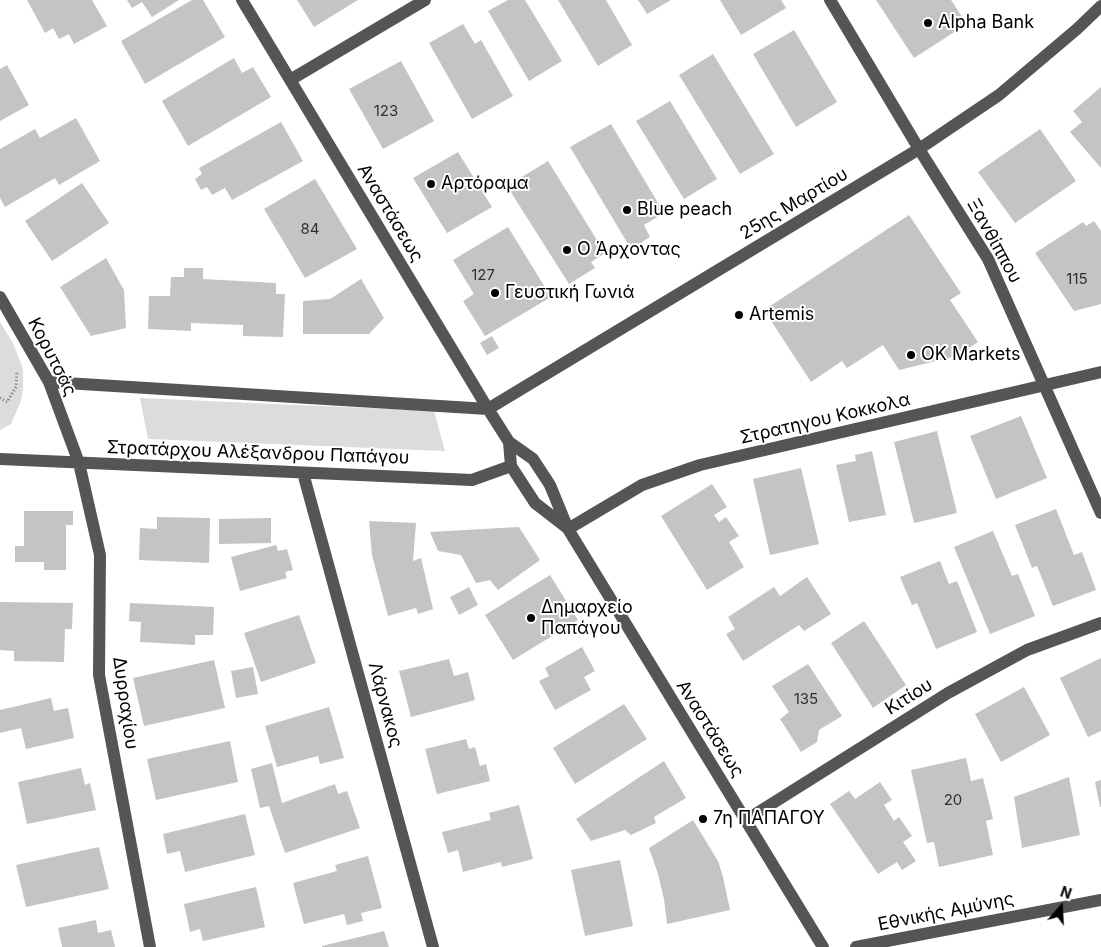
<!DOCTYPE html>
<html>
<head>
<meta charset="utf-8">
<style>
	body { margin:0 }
	#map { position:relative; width:1101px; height:947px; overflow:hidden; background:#fff; font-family:Inter,sans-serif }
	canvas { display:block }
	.north { position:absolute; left:1036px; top:882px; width:50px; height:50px; -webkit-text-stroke:4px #fff; paint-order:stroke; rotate:19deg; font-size:14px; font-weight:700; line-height:20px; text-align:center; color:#000 }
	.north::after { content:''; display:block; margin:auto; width:18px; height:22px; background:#000; clip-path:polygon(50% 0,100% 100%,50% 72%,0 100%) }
</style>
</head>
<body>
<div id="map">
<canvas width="1101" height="947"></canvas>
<div class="north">N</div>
</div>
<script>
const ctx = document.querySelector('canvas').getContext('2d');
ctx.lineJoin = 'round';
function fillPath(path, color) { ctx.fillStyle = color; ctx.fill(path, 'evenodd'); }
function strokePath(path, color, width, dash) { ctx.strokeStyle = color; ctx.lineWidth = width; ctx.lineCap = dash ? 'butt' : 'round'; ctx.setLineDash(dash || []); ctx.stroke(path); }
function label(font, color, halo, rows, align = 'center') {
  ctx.font = font + ' Inter,sans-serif'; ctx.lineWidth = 4; ctx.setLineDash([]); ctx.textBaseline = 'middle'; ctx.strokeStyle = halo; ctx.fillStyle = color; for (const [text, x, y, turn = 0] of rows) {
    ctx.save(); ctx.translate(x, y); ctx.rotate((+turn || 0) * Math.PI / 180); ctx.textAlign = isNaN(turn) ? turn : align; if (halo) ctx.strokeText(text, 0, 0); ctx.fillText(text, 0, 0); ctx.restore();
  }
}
fillPath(new Path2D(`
	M0,322L13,343L23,369V388L21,401L11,424L0,430Z
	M140,398L434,411L445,451L148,439Z`), '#dcdcdc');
fillPath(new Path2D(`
	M27,0H92L107,26L74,44L69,34L59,39L53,28L45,33Z
	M127,0H179L152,17L142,2L132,8Z
	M192,0H203L225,37L145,84L121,41Z
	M297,0H358L314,27Z
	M508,0H525L562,61L529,81L488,11Z
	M558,0H606L632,45L598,66Z
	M638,0H671L647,14Z
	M720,0H781L786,8L741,35Z
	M876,0H951L967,24L914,58Z
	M463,24L475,44L481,40L513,96L472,119L429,43Z
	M794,30L837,102L796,127L753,54Z
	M713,54L774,154L740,174L679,75Z
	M234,58L242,73L253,67L271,97L188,146L162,101Z
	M401,61L434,121L383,149L349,89Z
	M7,65L29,105L0,121V69Z
	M1101,87V168L1070,132L1082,122L1073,111Z
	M670,101L717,179L684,199L636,121Z
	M76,118L100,161L59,185L55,178L5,207L0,198V149L35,129L40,138Z
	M281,122L303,161L232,200L225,188L212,195L207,187L201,190L195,179L202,174L199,168Z
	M611,124L664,213L644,225L650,237L631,249L570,147Z
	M1040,129L1076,181L1015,223L978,172Z
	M458,152L492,207L447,233L413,178Z
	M548,161L605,253L591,262L595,268L569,284L507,186Z
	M315,179L357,249L305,278L264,209Z
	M82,183L109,223L52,261L25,221Z
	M909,215L961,293L950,300L978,342L957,356L899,370L883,345L847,368L842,361L811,382L764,310Z
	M1094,221L1101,231V304L1074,311L1035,253L1083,222L1086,226Z
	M508,227L551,297L485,336L463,301L474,294L453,260Z
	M106,258L124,290L126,328L91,336L60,287Z
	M184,268H203V279L276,283V294H285L283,337L243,336V325L191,323V331L148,329L149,296H170L171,277H184Z
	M361,279L384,318L369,334H303V301L330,299Z
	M492,336L499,348L487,355L480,343Z
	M1021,416L1047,478L996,499L970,436Z
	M937,431L957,513L914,523L894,442Z
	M872,451L886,515L849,522L836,465L856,461L855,455Z
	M801,468L819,544L770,555L753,479Z
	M712,484L727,507L714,515L719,522L726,517L739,536L729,542L744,567L707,590L661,516Z
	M1056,509L1074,555L1082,552L1096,590L1053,606L1037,566L1032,568L1015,525Z
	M24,511H73V525H66V570H44V562H15V546H24Z
	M157,517L210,518L209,563L139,560L140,528L157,529Z
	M271,518V543L219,544V519Z
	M369,521L416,523L413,561L421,558L433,609L418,614L416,608L388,616L372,555Z
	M519,527L540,560L498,590L490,580L476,583L461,555L438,551L430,532Z
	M993,531L1012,576L1018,574L1035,616L990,634L954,547Z
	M276,545L278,551L287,549L293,570L285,572L287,578L240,591L231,557Z
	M940,561L949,584L957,581L977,632L936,649L917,603L912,605L900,577Z
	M550,575L578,620L513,660L485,615Z
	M807,577L831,614L804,631L799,625L743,661L726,634L735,629L728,617L774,587L780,596Z
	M469,587L478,605L459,615L450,597Z
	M0,602L73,603L72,629H65L64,662L14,661V651L0,650Z
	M130,603L214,607L213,635H195V645L140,642L141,622L129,621Z
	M299,615L316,663L261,682L244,633Z
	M864,621L906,685L873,708L831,643Z
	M582,647L595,671L584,677L591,690L555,710L539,681L549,676L545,668Z
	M1101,658V731L1088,737L1060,678Z
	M449,659L454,676L468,672L475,700L411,717L399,671Z
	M214,660L225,708L144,726L133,678Z
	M808,664L842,716L819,730L817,742L801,752L780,719L789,712L772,686Z
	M253,667L258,694L236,698L231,671Z
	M1024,687L1050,735L1001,762L975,714Z
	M51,698L54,711L68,708L74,738L26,749L21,728L0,733V710Z
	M624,704L647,739L575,784L553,748Z
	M329,707L344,758L320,764L318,756L277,767L265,726Z
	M466,739L469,749L475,747L480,766L486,764L490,781L437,794L425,749Z
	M230,741L238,782L156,800L147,759Z
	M966,758L971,781L983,778L993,819L986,821L993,855L939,867L934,842L927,843L911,770Z
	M664,761L686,798L654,817L656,823L631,835L625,830L591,841L576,819Z
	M272,763L282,803L335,784L338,794L347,791L360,828L285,853L269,806L260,808L251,769Z
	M81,768L85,785L90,783L96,810L27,824L18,782Z
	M1069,777L1080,835L1022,848L1014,797Z
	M1101,780V807H1100L1095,782Z
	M880,782L892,800L884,805L894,821L899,817L912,836L903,842L916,861L902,870L897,862L878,874L830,804L849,791L855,799Z
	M519,805L533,859L502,867L501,862L463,872L458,850L448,853L442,832L491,820L489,813Z
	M245,814L255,855L185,872L180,851L167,854L163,834Z
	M693,820L718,861L723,877L730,910L667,924L664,899L658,874L649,848Z
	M99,847L109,889L26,907L16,865Z
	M368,856L382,908L361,913L363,921L347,925L344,914L304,924L293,883L337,871L335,865Z
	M620,860L633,926L585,936L571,870Z
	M256,887L265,927L203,941L200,929L190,932L184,904Z
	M96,920L98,933L111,930L115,947H62L58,928Z
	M384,931L389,947H322V946Z`), '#c4c4c4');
strokePath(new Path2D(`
	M0,398L7,402L16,387L17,371`), '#777', 3, [1, 2.5]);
strokePath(new Path2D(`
	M242,0L488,409L509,442L533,459L550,485L568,529L823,947
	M830,0L919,149L988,259L1101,513
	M290,80L425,0
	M0,297L49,382L79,463L100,555L99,675L150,947
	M49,382L488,409
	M488,409L919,149L999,95L1077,29L1101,6
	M509,442L511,466L535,503L566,527
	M0,459L472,480L511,466
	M303,473L433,947
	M568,529L642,485L700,465L1101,372
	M746,820L948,693L1027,650L1101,623
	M856,947L1101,900`), '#555', 12);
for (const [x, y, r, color] of [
	[928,23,5,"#000"],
	[431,184,5,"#000"],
	[627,210,5,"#000"],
	[567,250,5,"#000"],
	[495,293,5,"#000"],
	[739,315,5,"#000"],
	[911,355,5,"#000"],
	[531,618,5,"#000"],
	[703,819,5,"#000"]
]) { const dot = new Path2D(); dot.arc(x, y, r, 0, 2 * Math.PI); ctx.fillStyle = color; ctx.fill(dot); strokePath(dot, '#fff', 2); }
label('15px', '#313131', null, [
	["123",386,111],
	["84",310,229],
	["127",483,275],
	["115",1077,279],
	["135",806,699],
	["20",953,800]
]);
label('18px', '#000', '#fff', [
	["Alpha Bank",938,23],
	["Αρτόραμα",441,184],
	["Blue peach",637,210],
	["Ο Άρχοντας",577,250],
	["Γευστική Γωνιά",505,293],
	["Artemis",749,315],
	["OK Markets",921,355],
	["Δημαρχείο",541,608],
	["Παπάγου",541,629],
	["7η ΠΑΠΑΓΟΥ",713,819]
], 'left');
label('18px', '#000', '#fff', [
	["25ης Μαρτίου",794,204,-31],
	["Αναστάσεως",390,213,59],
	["Ξανθίππου",994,241,61],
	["Κορυτσάς",52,357,63],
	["Στρατηγου Κοκκολα",825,419,-13],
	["Στρατάρχου Αλέξανδρου Παπάγου",258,453,2],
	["Κιτίου",909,697,-32],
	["Δυρραχίου",125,703,82],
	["Λάρνακος",385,705,75],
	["Αναστάσεως",710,729,58],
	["Εθνικής Αμύνης",946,912,-11]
]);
</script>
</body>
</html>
